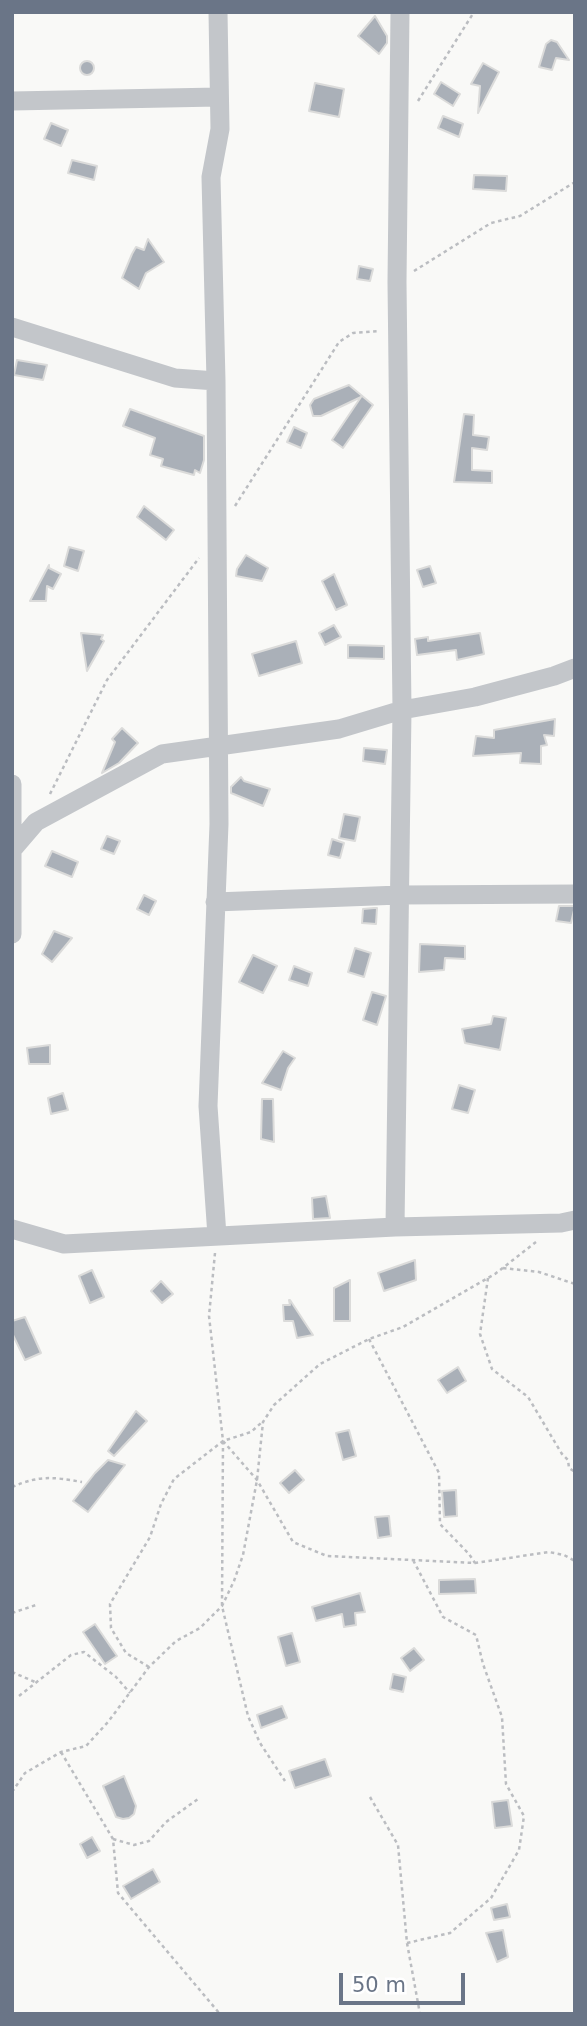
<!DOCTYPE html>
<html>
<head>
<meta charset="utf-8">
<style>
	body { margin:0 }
	#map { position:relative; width:587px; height:2026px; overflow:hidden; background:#f9f9f7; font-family:"DejaVu Sans",sans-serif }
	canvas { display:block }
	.frame { position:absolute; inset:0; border:14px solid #6a7587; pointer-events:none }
	.scale { position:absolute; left:339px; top:1973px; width:126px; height:32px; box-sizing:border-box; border:4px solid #6a7587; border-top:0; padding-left:9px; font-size:21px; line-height:24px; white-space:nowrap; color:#6a7587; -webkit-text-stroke:5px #fff; paint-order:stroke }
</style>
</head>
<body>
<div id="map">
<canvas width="587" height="2026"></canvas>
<div class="frame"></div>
<div class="scale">50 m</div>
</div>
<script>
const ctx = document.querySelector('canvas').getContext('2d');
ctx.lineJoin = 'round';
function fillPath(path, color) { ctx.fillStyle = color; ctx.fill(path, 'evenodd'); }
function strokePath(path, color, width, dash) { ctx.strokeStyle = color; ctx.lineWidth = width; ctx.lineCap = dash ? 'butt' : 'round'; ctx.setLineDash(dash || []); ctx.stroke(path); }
const building = new Path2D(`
	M375,16L387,36V43L379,54L358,36Z
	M551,40L557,42L569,60L556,58L552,70L539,67L546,44Z
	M80 68a7 7 0 1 1 14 0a7 7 0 1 1-14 0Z
	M483,63L499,72L478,113L480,86L471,84Z
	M441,82L460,94L453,106L434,94Z
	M315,83L344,89L339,117L309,111Z
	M443,116L463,124L459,137L438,128Z
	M51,123L68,130L61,146L44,139Z
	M72,160L97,166L94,180L68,173Z
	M474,175L507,176L506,191L473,189Z
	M148,239L164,262L146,273L139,289L122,278L132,254L136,247L144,250Z
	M359,266L373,269L370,281L357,279Z
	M17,360L47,365L43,380L14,375Z
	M349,385L373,405L343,448L332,440L361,397L321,416H313L310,405L314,399Z
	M130,409L204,436V460L200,473L195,470L194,475L161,466L163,459L150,455L155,438L123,426Z
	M464,414L474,415L473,435L489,437L487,450L472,448V470L492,471V483L454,482Z
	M294,427L307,433L301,448L287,442Z
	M144,506L174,530L166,540L137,517Z
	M69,547L84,551L78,571L64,566Z
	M246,555L268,568L262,581L236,576L237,569Z
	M49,565V568L61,574L53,589L47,586L46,601H30Z
	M430,566L436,583L423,587L417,570Z
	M334,574L347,605L336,610L322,581Z
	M334,625L341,637L325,645L319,633Z
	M81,633L103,635L101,639L104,641L87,671Z
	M480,633L484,654L457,660L456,650L417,655L415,639L428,637V641Z
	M296,641L302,663L259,676L252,654Z
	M348,645L384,646V659L348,658Z
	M555,719L554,736L544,735L547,745L541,746V764L520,763L521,753L473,756L476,736L494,738V730Z
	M122,728L138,743L119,763L102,773L115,742L112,739Z
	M364,748L387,750L385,764L363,761Z
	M241,777L244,781L270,789L263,806L231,793V787Z
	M344,814L360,817L355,841L339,838Z
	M107,836L120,841L114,854L101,849Z
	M332,839L344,843L340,858L328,855Z
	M52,851L78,862L72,877L45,866Z
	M144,895L156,901L149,915L137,909Z
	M559,906H575L571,923L556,921Z
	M374,908H377L376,924L362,923L363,909Z
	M54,931L72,938L52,962L42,954Z
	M420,944L465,946V959L445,958L444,970L419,972Z
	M355,948L371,953L364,977L348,972Z
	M253,955L277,966L263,993L239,982Z
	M294,966L312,973L308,986L289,980Z
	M372,992L386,996L377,1025L363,1020Z
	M493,1016L506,1018L500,1050L465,1043L462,1029L491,1024Z
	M50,1045V1064H29L27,1048Z
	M283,1051L295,1058L288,1068L281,1090L262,1083Z
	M459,1085L475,1090L468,1113L452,1109Z
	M63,1093L68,1110L51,1114L48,1098Z
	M262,1099H273L274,1142L261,1139Z
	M326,1196L330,1218L313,1219L312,1198Z
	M415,1260L416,1280L384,1291L378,1273Z
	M92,1270L104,1297L90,1303L79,1276Z
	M350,1280V1321H334V1288Z
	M161,1281L173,1294L162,1303L151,1291Z
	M289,1300H290L313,1335L297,1338L293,1321H284L283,1305H290Z
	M25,1317L41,1353L25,1360L12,1333V1321Z
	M458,1367L466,1381L447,1393L438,1380Z
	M136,1411L147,1421L114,1456L108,1451Z
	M349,1430L356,1456L343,1460L336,1433Z
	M108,1460L125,1465L88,1512L73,1501L95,1473Z
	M295,1470L304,1480L289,1493L280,1483Z
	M456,1490L457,1516L444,1517L442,1491Z
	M389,1516L391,1536L378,1538L375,1517Z
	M475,1579L476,1593L439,1594V1580Z
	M360,1593L365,1612L355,1613L356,1625L344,1627L342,1614L316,1621L312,1607Z
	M95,1624L117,1656L105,1664L83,1632Z
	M292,1633L300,1662L286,1666L278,1637Z
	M414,1648L424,1660L410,1671L401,1658Z
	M393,1674L406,1677L403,1692L390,1689Z
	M282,1706L287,1718L261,1728L257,1715Z
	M325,1759L331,1776L295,1788L289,1771Z
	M124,1776L136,1806L134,1814L129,1818L123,1819L116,1817L103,1786Z
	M508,1800L512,1826L495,1828L492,1802Z
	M92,1837L100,1851L87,1858L80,1844Z
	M153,1869L160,1882L131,1899L123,1886Z
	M507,1904L510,1917L494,1920L491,1908Z
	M503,1930L508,1957L497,1962L486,1933Z`);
fillPath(building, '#aab0b8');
strokePath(building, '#dbdbda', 2);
strokePath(new Path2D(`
	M418,101L474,12
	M414,271L491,223L520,216L575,182
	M235,506L339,342L353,333L380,331
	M50,794L107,680L199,558
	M215,1253L209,1316L223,1441L222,1606L248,1716L260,1743L285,1781
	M503,1268L539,1272L575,1284
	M488,1278L480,1334L492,1369L528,1397L562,1454L568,1460L569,1468L575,1472
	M369,1339L439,1473L440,1524L469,1554L475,1563
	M223,1441L257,1480L293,1542L327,1556L475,1563L549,1552L564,1555L575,1561
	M12,1487C40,1475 53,1477 82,1482
	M12,1613L36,1605
	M149,1667L126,1653L111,1628L110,1604L150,1537L161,1504L174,1479L223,1441L251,1432L261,1423
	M12,1672L35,1682
	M19,1696L71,1655L84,1652L116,1677L130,1693
	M61,1752L113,1839L118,1893L220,2014
	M12,1792L25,1773L61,1752L86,1746L108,1722L149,1667L176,1641L200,1628L222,1606L234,1581L243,1555L257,1480L263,1422L274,1405L320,1364L369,1339L403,1327L495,1274L536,1242
	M370,1797L398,1845L407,1943L420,2014
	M113,1839L134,1845L149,1841L166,1822L198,1799
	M407,1943L450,1933L491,1898L519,1850L524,1816L506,1784L502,1717L483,1664L476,1635L443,1617L413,1560`), '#bbbdc1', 2.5, [3.5, 3.5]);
strokePath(new Path2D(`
	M12,101L218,97
	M12,327L175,378L216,381
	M12,784V934
	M12,850L36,822L162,754L339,729L402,710L475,697L554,676L575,668
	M215,902L400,895L575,894
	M395,1227L402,710L397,282L400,12
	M12,1229L64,1244L395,1227L561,1223L575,1220
	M217,1236L208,1106L219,824L216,381L211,177L220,129L218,12`), '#c3c6ca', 19);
</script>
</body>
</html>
